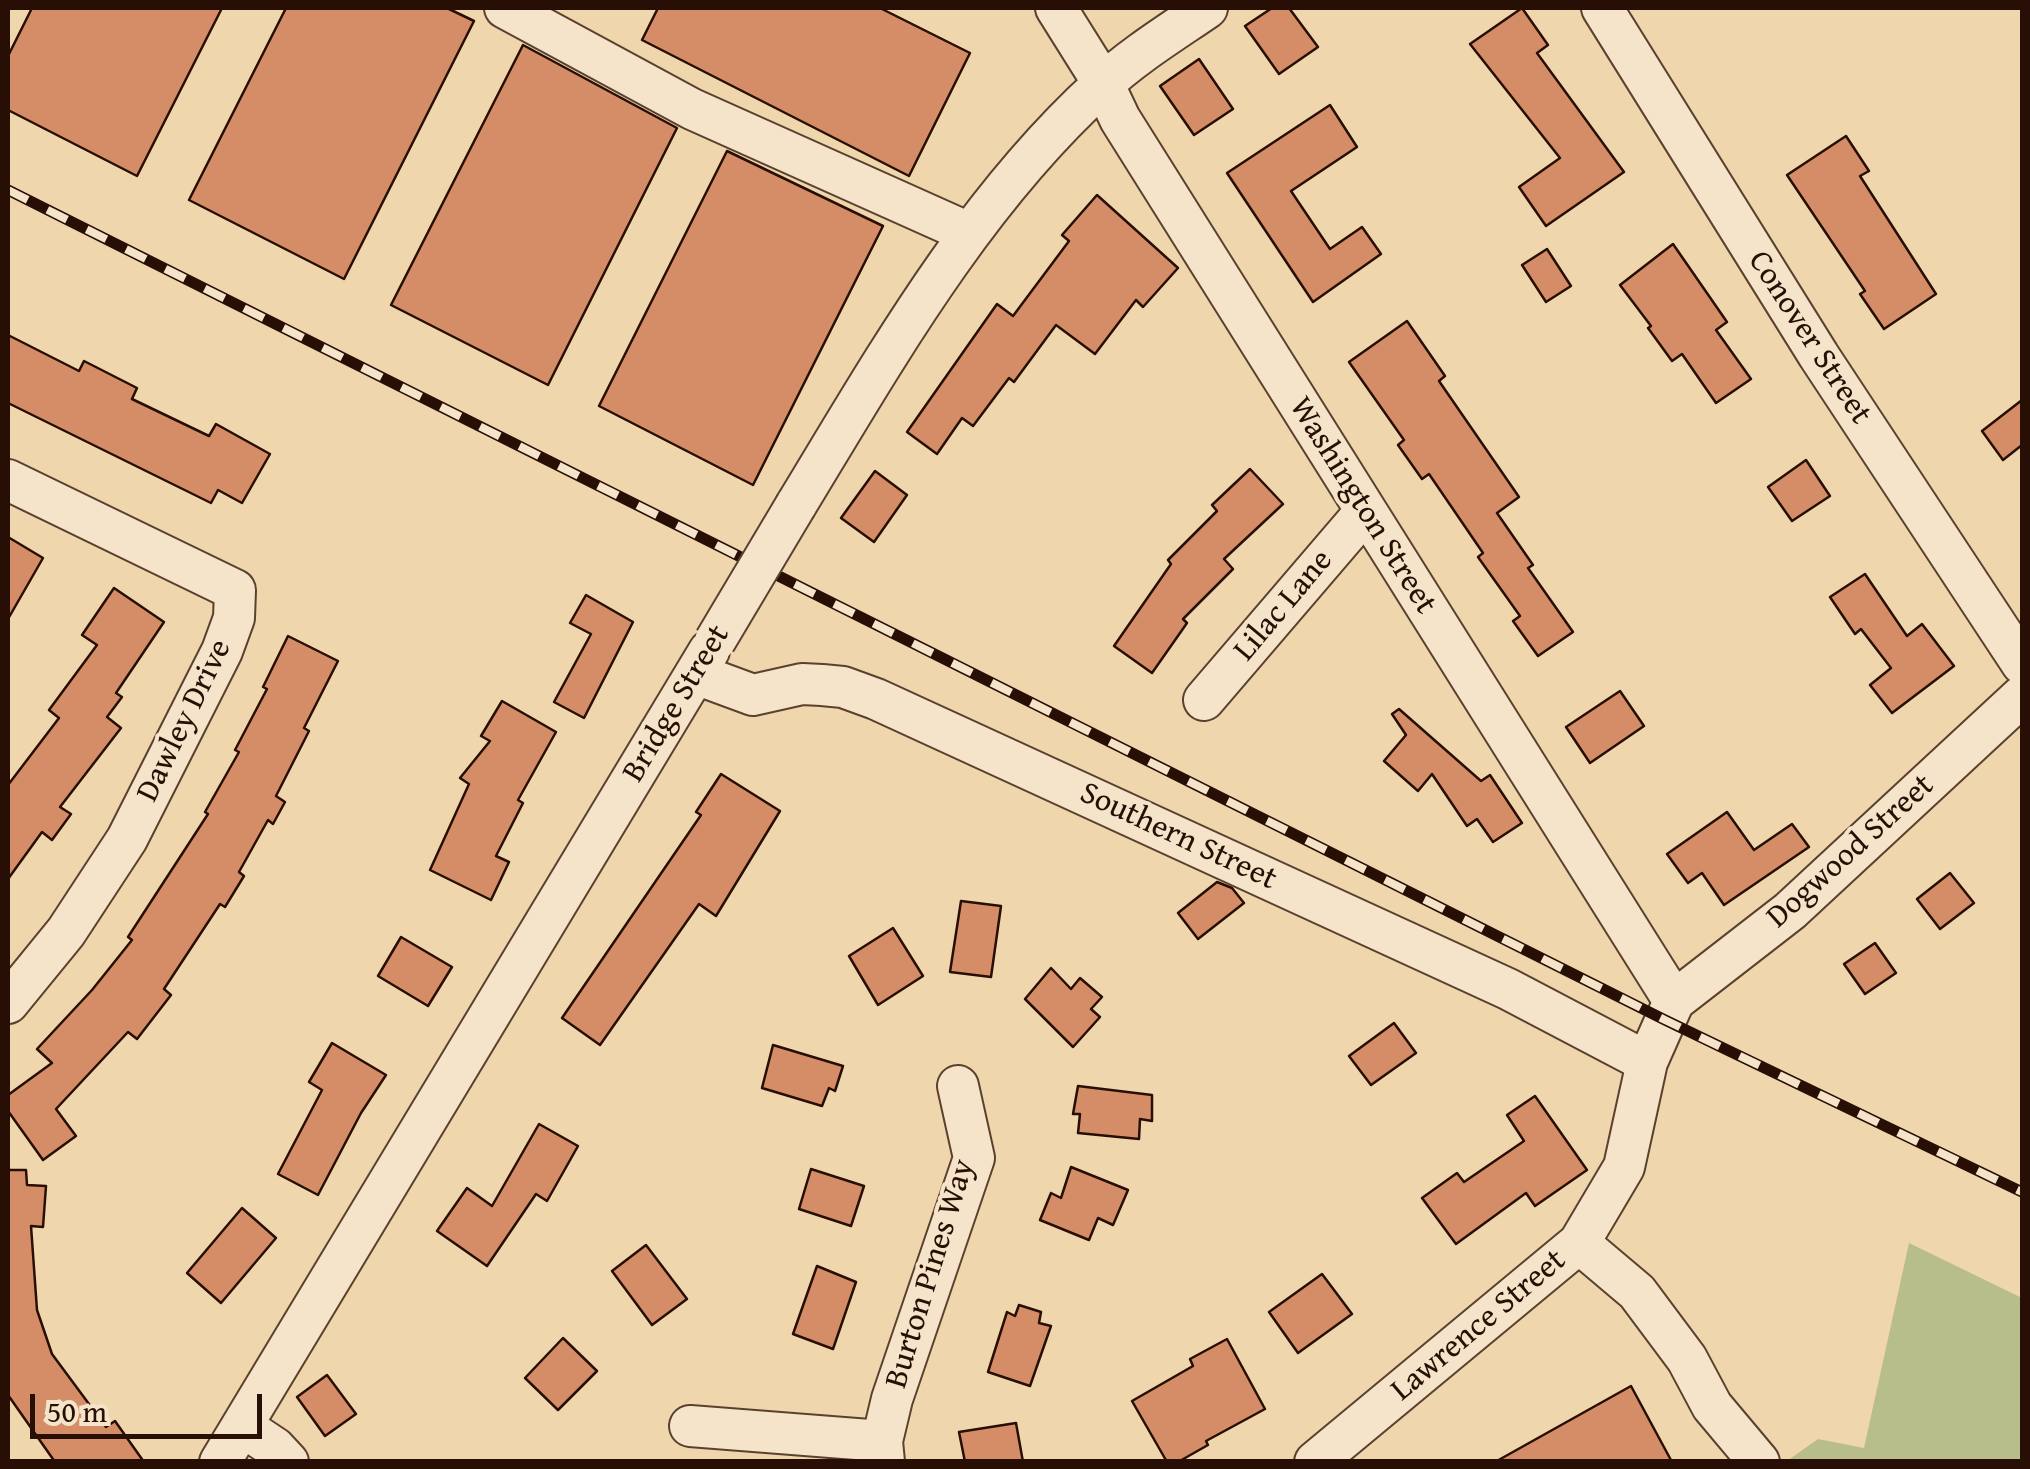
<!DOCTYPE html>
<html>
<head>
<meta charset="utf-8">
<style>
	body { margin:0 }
	#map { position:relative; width:2030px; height:1469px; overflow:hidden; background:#f0d6ac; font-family:"Gentium Book Plus",serif }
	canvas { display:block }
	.frame { position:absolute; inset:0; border:10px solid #280f05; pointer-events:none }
	.scale { position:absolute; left:30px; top:1394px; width:232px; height:45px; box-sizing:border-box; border:5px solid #280f05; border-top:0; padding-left:12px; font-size:30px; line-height:35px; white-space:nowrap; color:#280f05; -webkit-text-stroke:8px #f5e4c9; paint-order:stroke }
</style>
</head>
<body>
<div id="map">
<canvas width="2030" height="1469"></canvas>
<div class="frame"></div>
<div class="scale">50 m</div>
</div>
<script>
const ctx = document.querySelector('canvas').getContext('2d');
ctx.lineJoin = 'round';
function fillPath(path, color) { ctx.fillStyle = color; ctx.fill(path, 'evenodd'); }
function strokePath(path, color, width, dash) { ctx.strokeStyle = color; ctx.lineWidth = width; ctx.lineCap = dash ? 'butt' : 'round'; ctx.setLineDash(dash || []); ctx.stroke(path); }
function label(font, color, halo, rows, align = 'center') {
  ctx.font = font + ' "Gentium Book Plus",serif'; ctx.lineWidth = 8; ctx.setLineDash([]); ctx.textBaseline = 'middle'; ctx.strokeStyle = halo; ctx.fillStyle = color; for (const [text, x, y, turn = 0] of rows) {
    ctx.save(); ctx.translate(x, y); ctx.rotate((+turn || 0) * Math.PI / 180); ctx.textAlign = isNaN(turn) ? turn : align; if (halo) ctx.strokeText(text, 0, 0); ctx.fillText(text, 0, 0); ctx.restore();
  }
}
fillPath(new Path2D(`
	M1909,1243L2022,1298V1461H1787L1818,1439L1864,1448Z`), '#b7be8b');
const building = new Path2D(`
	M32,8H222L137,176L8,110V56Z
	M286,8H447L474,21L344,279L189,200Z
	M658,8H880L970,53L909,176L642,40Z
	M1272,8H1289L1318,47L1279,74L1245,26Z
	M1522,8L1548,45L1537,53L1624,172L1546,226L1519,187L1560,158L1470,44Z
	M523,45L677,128L548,385L391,305Z
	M1199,59L1233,109L1194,135L1160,86Z
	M1330,105L1357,147L1291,191L1330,249L1362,227L1381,254L1313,302L1227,173Z
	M1846,136L1869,171L1860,176L1936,294L1884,329L1860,294L1865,291L1787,175Z
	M727,151L883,226L753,485L599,406Z
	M1097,195L1178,268L1143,307L1136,300L1095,354L1056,325L1014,382L1009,378L973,426L962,418L937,454L907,432L997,304L1013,316L1069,241L1062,235Z
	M1673,244L1727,322L1716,330L1751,379L1716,403L1682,354L1672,361L1648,328L1651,326L1620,285Z
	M1547,249L1571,286L1546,302L1522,265Z
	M1407,321L1445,376L1439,381L1519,497L1497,513L1533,565L1528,568L1573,632L1538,656L1513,621L1520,616L1478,557L1483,553L1429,474L1422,479L1398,445L1404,440L1349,362Z
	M8,335L79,371L84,361L137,388L132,399L209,436L216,424L270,454L242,503L218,490L211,503L8,403Z
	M2022,400V445L2003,460L1982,431Z
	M1806,460L1830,496L1792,521L1768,487Z
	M1250,469L1283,504L1224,559L1233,569L1183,619L1187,623L1152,673L1114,646L1171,564L1168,560L1217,511L1212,505Z
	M875,471L907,495L874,542L841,518Z
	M8,537L43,558L8,619Z
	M1865,574L1907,636L1922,624L1954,666L1892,713L1870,685L1891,668L1861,629L1855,634L1830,597Z
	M114,588L164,622L116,693L122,697L107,717L121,728L60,807L71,814L52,840L42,832L8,879V785L59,718L49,710L97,645L82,635Z
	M586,595L633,622L584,718L554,702L591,634L570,623Z
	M288,636L338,661L304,728L309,731L276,796L285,802L273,824L268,820L239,872L244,876L225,907L220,904L164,989L171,995L137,1039L128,1032L56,1109L76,1136L43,1160L8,1111V1095L52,1063L37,1049L92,990L132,940L128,937L208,814L205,812L239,752L235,750L267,689L263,687Z
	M1620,691L1644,726L1590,763L1566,727Z
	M502,701L556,732L518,800L523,803L496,856L509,862L491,900L430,870L469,784L460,778L490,741L481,736Z
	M1399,709L1481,781L1490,775L1522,823L1493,842L1477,819L1467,826L1432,774L1418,791L1384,761L1406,735L1392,714Z
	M721,774L780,811L716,916L699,904L600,1045L562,1018L701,815L696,812Z
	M1727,812L1754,850L1792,824L1809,847L1724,905L1702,873L1688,883L1667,854Z
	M1950,873L1974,903L1940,929L1917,899Z
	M1217,882L1232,888L1244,903L1198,939L1178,913Z
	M961,901L1001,906L991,977L950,972Z
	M893,928L923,976L878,1005L849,956Z
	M401,937L452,967L428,1006L378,976Z
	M1875,943L1896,973L1865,994L1844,964Z
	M1051,968L1071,989L1080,978L1102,997L1091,1009L1100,1017L1073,1047L1025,999Z
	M1394,1023L1416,1053L1371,1085L1349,1056Z
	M332,1043L386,1075L361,1113L318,1195L278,1174L322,1090L309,1082Z
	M773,1045L843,1066L835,1091L829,1088L822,1106L762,1088Z
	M1078,1086L1152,1095V1121L1140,1119L1139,1139L1078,1133L1080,1114H1073Z
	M1535,1096L1587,1170L1535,1206L1526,1193L1456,1244L1422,1198L1457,1173L1464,1182L1524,1141L1507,1115Z
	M539,1124L578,1146L547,1201L536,1194L487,1266L437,1231L467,1188L492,1206Z
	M1071,1167L1128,1190L1113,1225L1098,1218L1089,1240L1040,1220L1051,1193L1061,1198Z
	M811,1169L864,1186L851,1226L799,1209Z
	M8,1170H26L27,1185L46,1186L43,1227L31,1226L37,1310L52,1354L106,1427L115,1421L144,1462H55L8,1395Z
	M242,1208L276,1238L221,1303L187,1273Z
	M646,1245L687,1299L652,1325L612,1271Z
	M817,1266L856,1282L833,1349L793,1334Z
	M1322,1274L1352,1314L1298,1353L1269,1312Z
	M1019,1305L1041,1312L1039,1323L1051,1326L1030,1386L988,1372L1007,1312L1015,1316Z
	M563,1338L597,1371L558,1410L525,1378Z
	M1227,1339L1265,1409L1206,1441L1208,1445L1178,1462H1167L1132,1401L1193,1366L1190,1359Z
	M327,1375L356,1414L325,1436L297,1397Z
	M1631,1386L1672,1462H1495Z
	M1016,1423L1023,1462H965L959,1432Z`);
fillPath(building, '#d58d68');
strokePath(building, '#280f05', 2.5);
const minor = new Path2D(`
	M505,8L692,109L969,233
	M1056,8L1103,83L1120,119L1674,1001
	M1602,8L1819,356L2022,664
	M8,480L235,590L234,618L222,651L127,839L66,932L8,1003
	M796,505C886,357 973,202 1102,85C1133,56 1172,32 1207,8
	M696,674L753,695L802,684L822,685L843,687L876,699L1508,989L1647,1062
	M1204,700L1365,512
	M1579,1243L1637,1292L1687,1359L1712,1406L1759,1462
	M242,1426L275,1448L288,1462
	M690,1426L882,1441
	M220,1462L709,651
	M884,1462L882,1441L892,1399L974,1158L958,1086
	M1315,1462L1579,1243L1624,1167L1647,1062L1674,1001L1790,911L2022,696`);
strokePath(minor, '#5a412f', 44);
strokePath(minor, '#f5e4c9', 40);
const rail = new Path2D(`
	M8,190L1665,1020L2022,1192`);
strokePath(rail, '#280f05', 11);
strokePath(rail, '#f5e4c9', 8, [22]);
const minorBridge = new Path2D(`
	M715,641L796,505`);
strokePath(minorBridge, '#5a412f', 44, []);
strokePath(minorBridge, '#f5e4c9', 40);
label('32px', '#280f05', '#f5e4c9', [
	["Conover Street",1809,338,57],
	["Washington Street",1362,506,58],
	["Lilac Lane",1284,606,-50],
	["Bridge Street",677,704,-59],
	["Dawley Drive",185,721,-64],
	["Southern Street",1178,837,25],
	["Dogwood Street",1851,852,-42],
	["Burton Pines Way",931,1274,-73],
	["Lawrence Street",1479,1326,-40]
]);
</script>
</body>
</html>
